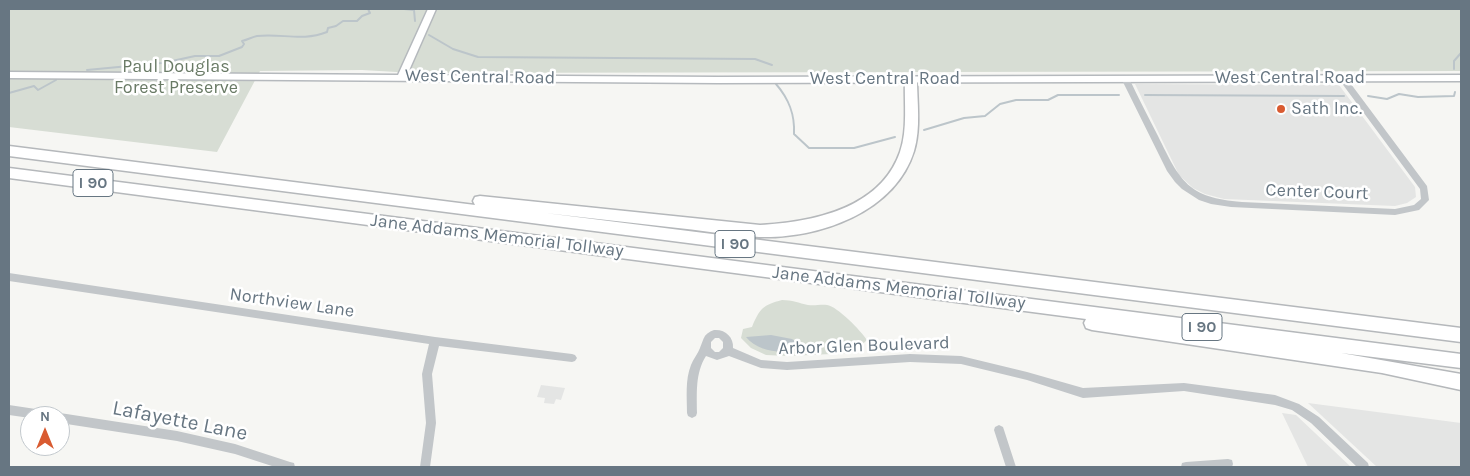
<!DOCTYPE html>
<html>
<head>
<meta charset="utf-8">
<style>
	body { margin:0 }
	#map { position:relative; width:1470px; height:476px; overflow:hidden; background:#f6f6f3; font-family:Karla,sans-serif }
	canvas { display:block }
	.frame { position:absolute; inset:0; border:10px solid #677682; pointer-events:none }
	.north { position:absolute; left:20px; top:406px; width:50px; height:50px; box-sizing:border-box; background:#fff; border:1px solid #c2c8cd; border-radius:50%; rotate:0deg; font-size:14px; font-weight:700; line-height:20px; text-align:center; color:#677682 }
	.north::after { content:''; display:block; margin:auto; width:18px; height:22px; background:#d95b31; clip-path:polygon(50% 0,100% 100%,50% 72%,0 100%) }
</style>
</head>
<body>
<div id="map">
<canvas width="1470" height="476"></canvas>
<div class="frame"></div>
<div class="north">N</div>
</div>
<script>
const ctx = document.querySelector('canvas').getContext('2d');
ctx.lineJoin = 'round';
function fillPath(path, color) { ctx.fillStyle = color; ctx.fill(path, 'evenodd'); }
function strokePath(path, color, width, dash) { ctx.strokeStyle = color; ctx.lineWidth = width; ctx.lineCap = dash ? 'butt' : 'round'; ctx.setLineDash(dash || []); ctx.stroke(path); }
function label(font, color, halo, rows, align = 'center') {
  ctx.font = font + ' Karla,sans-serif'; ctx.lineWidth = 5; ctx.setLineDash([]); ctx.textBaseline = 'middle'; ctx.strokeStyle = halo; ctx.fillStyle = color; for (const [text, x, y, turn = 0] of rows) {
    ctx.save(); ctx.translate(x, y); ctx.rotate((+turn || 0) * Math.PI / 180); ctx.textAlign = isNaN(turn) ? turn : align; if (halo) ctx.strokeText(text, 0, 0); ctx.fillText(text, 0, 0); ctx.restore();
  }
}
fillPath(new Path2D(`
	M1135,84L1339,85L1415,187L1416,197L1407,203L1395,206L1224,199L1205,194L1193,188L1179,175Z
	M541,385L565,388L561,400L556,399L554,404L544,403L545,398L537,397Z
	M1308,403L1461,423V467H1377Z
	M1282,413L1296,415L1351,467H1308Z`), '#e4e5e4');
fillPath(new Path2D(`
	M9,9H1461V71L414,73L362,70L260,71L217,152L9,127Z
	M782,300C792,300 799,303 808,305C815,306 821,304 827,305C837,306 861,331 867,340L853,353L788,356L766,355L751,348L741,338L743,329L752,327C760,308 763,305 782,300Z`), '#d7ddd4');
fillPath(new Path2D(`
	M771,335L792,339L799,344L814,345C793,354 762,356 746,337Z`), '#bcc5ca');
strokePath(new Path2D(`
	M390,9H396
	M404,9L414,10L415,21
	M429,35L453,49L478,57L755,59L772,65
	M138,64L163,63L195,56H219L242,47L244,44L242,41C247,40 252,37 257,36C282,33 302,42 327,32L328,28L336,26L343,21H357L362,16L370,13L368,9H372
	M1454,69V61L1461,53
	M87,70L129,66
	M776,84C789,99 795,114 794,134L809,148H854L895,137
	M9,93L34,86L38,90L56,80
	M1145,95L1344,96
	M1368,96L1387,99L1399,94L1418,97L1454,96L1455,92
	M924,130L964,118L985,116L1000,104L1016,100H1048L1058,95H1119`), '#bcc5ca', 2);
const secondary = new Path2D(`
	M428,9H436L407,75L718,77L1461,75V81L718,83L9,78V72L398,75Z`);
const highway = new Path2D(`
	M911,75L917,79C917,102 921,128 914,151C895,212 819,239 759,237C729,235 699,230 669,227C628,222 586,218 545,213L1461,328V342L9,156V146L475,205L473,201L475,197L480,196L760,225C813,222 880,209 900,152C908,129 904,102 905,79Z
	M9,168L1461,354V368L1341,353L1461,374V390L1382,373L1092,330L1086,328L1084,323L1086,319L9,178Z`);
strokePath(secondary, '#b5b9bd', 3);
strokePath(highway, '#b5b8bb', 3);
fillPath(new Path2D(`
	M1122,76H1128L1129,78C1138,97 1148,117 1158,136C1180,181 1188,198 1242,202L1395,209L1414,205L1421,199L1420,189L1338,78L1342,76H1345L1427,186L1429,200L1419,210L1395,215L1231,207L1211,204L1199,200L1182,189L1175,182L1167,171L1121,78Z
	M9,273L435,337L572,354L575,355L577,358L575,361L572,362L439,346L432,374L436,423L430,467H420L426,423L422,374L429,344L9,281Z
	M714,330C725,329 734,337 733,348L761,360L787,362L910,354L961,356L1027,372L1083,388L1184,383L1275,395L1299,404L1319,417L1368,463L1369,467H1357L1311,423L1292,410L1275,405L1184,391L1083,398L1027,380L961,364L910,362L787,370L761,368L729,356L717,360L706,356C695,373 697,394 697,413L696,416L692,418L688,416L687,413C687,397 685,380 691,365C693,359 698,354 700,348C704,339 703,334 714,330ZM715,338H719L723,342V348L719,352H715L711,348V342Z
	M9,405L49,411L53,413L54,416H30V418L9,415Z
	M60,413L177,431L235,444L290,462L294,463L295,467H275L235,454L177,441L60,423V416H56Z
	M999,425L1003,427L1004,430L1016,467H1006L994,430L995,427Z
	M1228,459L1232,460L1233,464L1232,467H1181L1182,463L1186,462Z`), '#c2c6c9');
fillPath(secondary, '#fff');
fillPath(highway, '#fff');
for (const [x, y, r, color] of [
	[1281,109,5,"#d95b31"]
]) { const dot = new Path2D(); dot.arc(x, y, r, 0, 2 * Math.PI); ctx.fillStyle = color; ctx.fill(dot); strokePath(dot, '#fff', 2); }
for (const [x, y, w] of [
	[93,183,40],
	[735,244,40],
	[1202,327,40]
]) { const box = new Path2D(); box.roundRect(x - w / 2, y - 13.5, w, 27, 4); ctx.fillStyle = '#fff'; ctx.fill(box); strokePath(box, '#677682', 1); }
label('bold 16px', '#677682', null, [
	["I 90",93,183],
	["I 90",735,244],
	["I 90",1202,327]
]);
label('18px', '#697a65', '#fff', [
	["Paul Douglas",176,67],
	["Forest Preserve",176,88]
]);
label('18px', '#677682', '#fff', [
	["West Central Road",480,77,1],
	["West Central Road",1290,78],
	["West Central Road",885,79],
	["Center Court",1317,192,2],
	["Jane Addams Memorial Tollway",497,236,7],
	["Jane Addams Memorial Tollway",899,288,7],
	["Northview Lane",292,303,8],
	["Arbor Glen Boulevard",864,346,-2]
]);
label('18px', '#677682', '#fff', [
	["Sath Inc.",1291,109]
], 'left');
label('21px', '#677682', '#fff', [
	["Lafayette Lane",180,421,11]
]);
</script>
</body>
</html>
